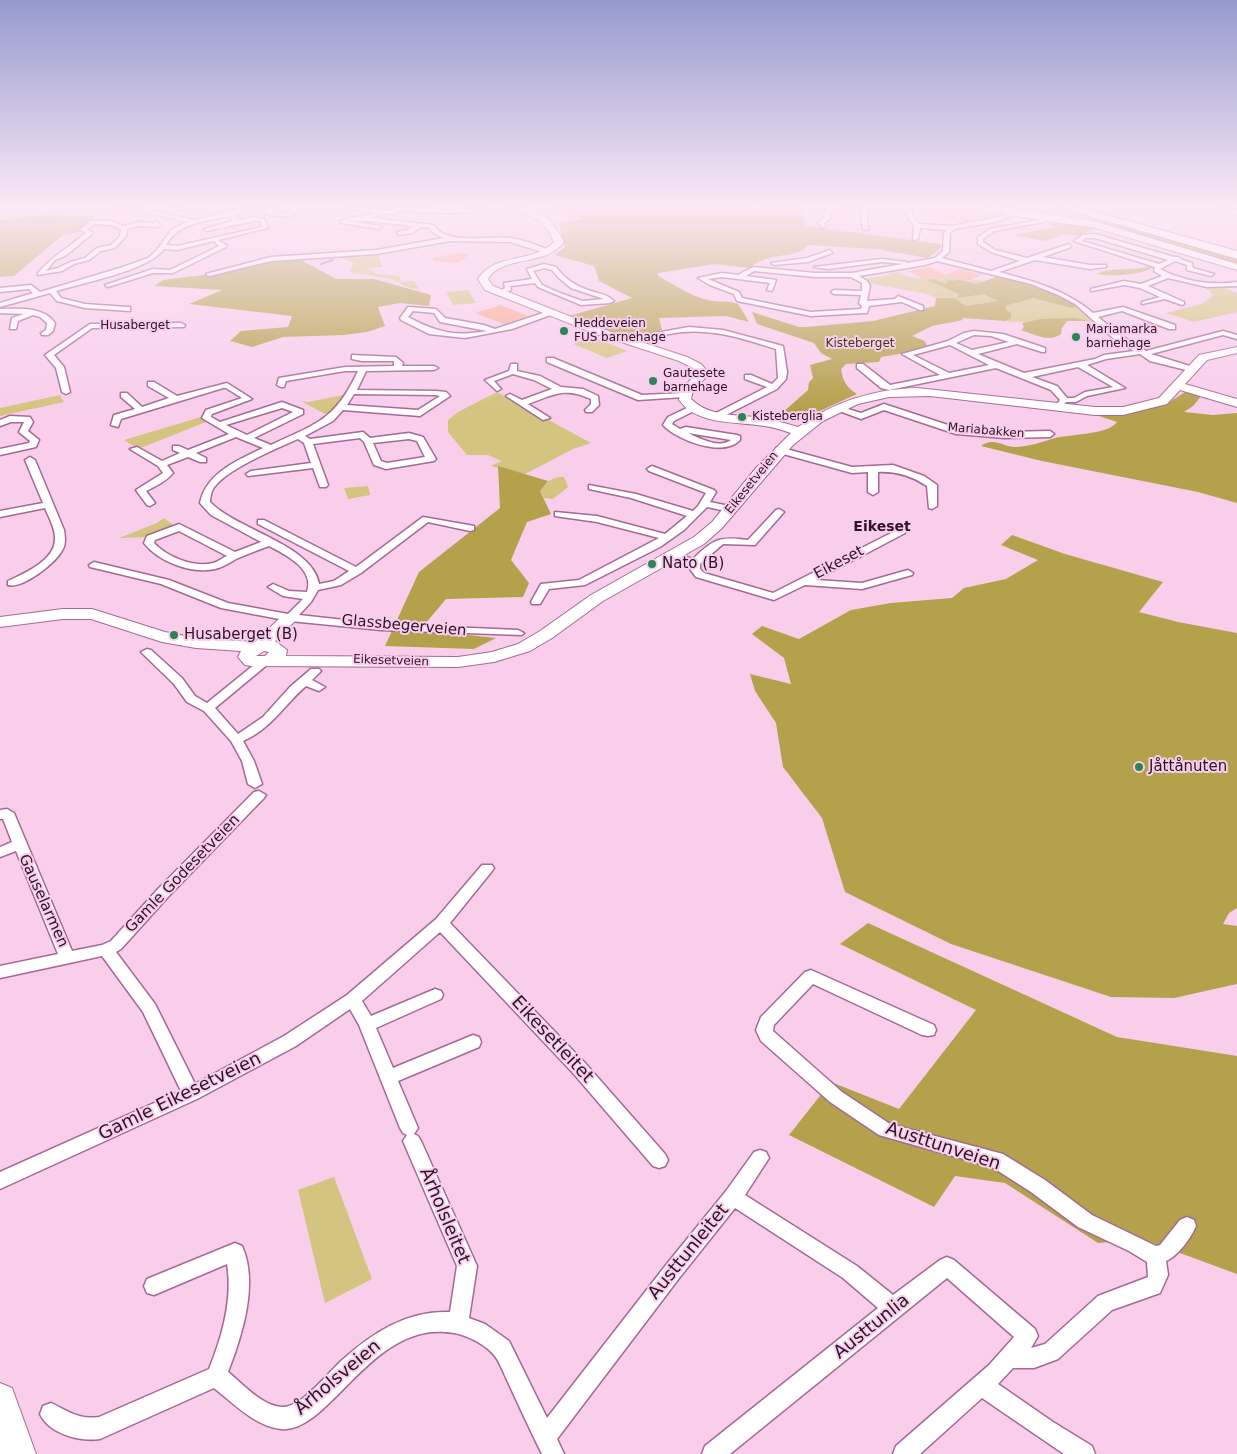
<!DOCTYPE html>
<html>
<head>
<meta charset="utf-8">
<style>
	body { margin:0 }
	canvas { display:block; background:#f8ceeb }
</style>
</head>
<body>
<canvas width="1237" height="1454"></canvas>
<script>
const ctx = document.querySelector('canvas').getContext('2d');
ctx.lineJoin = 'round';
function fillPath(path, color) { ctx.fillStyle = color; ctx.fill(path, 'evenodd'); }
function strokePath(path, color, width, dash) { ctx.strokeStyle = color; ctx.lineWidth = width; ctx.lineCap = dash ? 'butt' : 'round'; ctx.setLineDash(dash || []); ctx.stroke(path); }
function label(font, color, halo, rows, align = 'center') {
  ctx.font = font + ' "DejaVu Sans",sans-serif'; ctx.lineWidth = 4; ctx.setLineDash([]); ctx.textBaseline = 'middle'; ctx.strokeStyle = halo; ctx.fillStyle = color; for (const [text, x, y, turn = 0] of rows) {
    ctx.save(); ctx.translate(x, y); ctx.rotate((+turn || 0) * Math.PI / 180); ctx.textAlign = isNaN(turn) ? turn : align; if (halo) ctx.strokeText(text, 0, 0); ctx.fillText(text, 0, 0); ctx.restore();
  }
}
fillPath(new Path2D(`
	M978,208L1000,215L965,223L963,220C952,224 944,220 937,210Z
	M379,256L382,267L369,268V271H373L375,274L399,276L401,282L414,281L419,289L410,288L391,279L350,272L354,263L339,257Z
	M897,272C908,278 923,281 934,276L938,277L946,274L967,281L980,280L985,282L999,276V301L966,306L954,298H936L927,294L873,284L862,279L891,275L888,273Z
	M1192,282L1226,288L1237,294V312L1194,322L1166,313L1202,304L1213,296L1207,288L1187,283Z
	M468,290L476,303L453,305L446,292Z
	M1035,298L1071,308L1077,306L1095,323C1063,313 1036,326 1006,321L1011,318L1005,306Z
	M593,337L627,351L607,358L573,344Z
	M497,392L591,443L573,449L525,474L491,466L502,461L488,455H467L448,432V420L458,412Z
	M60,395L64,402L0,416V408Z
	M343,395L329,416L301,401L309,402Z
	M201,417L206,422L138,449L124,440Z
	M558,477H564L568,487L553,499L544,498L540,491L548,481Z
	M368,486L370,495L348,499L344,488Z
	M164,518L172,524L170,528L149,537L119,538L157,523Z
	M334,1177L372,1279L325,1303L298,1190Z`), '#d3c47f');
fillPath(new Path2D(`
	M552,206H739L763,209L766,206H797L801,210L806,226L941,244V248L928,258L876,249L808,245C797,260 767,251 750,268L714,264L659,273L657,275C673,284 696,300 715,301C723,302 729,301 738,304L749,322L726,316L659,318L662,330L627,339L569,316L632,298L599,281L594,266L555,255L565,247L559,223L584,219Z
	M1048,206L1237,257V266Z
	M64,211L62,217L97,215L79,232L63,235L14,276L0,277V221Z
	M1056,220L1096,227L1081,236L1063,234L1046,241L1013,235L1057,227L1046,222Z
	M279,259L301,260L336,279H374L431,295L429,306L400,303L378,307L385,326L367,332L344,335L283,337L252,347L230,341L241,331L288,327L292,316L189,304L222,290L154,286L163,280L227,272Z
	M1153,265L1156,266C1143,275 1113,277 1097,274C1112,266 1138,272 1153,265Z
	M999,276L1044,290L1077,306L1071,308L1034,298L1005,306L1007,311L1011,313V318L1006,321L962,318L963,320L932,326L912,336L925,341L928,349L881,357L879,362L846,364L841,369C843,381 846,387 857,394L798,421L782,413L808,390L809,382L813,378L810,365L832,359L821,353L814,343L757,324L752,312L799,327H806L873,321L935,306L936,298H954L966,306L998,301L984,294L958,298L959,294L927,280L932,279L946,284L948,280L954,281L956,279L976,284Z
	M1075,318L1089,321H1067L1062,328L1061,334C1049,343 1034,334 1021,330L1024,327L1022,323L1041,319Z
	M1188,390L1203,394L1193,406L1184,412L1213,415L1237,413V503L1198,492L1042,461L981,446C994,436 1004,448 1017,447C1031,446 1042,442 1055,438C1070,434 1108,435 1117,422L1093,414L1134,412L1165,405Z
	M498,466L548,481L540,491L551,514L527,522L511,560L529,583L523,597L446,599L420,630L496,638L474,649L385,646L419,572L500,508Z
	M1012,535L1065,554L1163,582L1139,612L1178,622L1237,633V908L1229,913L1223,924L1237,926V984L1174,998L1111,997L951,944L845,892L822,818L783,767L776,723L755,691L750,674L791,684L784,658L752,634L762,626L799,639L851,610L891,603L952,598L964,588L1006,579L1038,560L1001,545Z
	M868,923L1117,1037L1237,1056V1274L1142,1239L1098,1243L1005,1183L955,1176L934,1207L789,1135L831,1082L899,1109L976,1010L840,944Z`), '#b4a14c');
strokePath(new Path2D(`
	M321,264L333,260`), '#b874a6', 2);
fillPath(new Path2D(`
	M457,253L469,254L459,263L433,261V258Z
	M930,267L945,275L960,269L982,275L968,281L947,276L923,279L909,271Z
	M501,305L528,316L504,324L475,313Z`), '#f9a991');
const street = new Path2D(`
	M117,206H130L194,220L251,206H260L234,215L238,220L254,217L264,219L268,228L218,240L226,245V247L173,273H153L108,287L105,285L153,269L170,270L219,246L214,241L177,250L164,249C150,270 82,283 56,291L61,298L85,304L127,307H130V311L85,308L57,301L50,293L0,307V303L33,293L29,289L0,292V288L31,285L40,292L123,267L148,258L157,250L172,229L187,222ZM231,216L232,221L204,229L207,231L254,221H260L262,227L177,246L166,245C179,222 207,221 231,216Z
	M172,206H180L182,208L179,210Z
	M266,206L277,208L273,212L295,215L292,217L268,215L265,213L270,209Z
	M383,206L451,210L475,208L472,206L485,207C470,217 401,213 383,206Z
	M826,206H854L831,210L830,219L824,223L826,226L823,228L818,222L824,218Z
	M860,206H866L869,211L867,216L868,230L863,229L861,216L863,211Z
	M1219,206H1228L1237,211V215Z
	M351,207L398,211L396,214L381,213L374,218L434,225C445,246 490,235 511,238C523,240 542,246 551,252L546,253L510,242L450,241L377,254L271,261L209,276L206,274L271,257L377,250L444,238L432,232L430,228L421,227L412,233L399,235L397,232L408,230L414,226L368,221H349L381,226L379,229L341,223V221C352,215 363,219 374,212L349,210Z
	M908,209H912V215L919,224L952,226L994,218L1016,212V214L995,222L954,229L950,233L949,252L942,258L991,271L1020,261L991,252L978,244V237L990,229L1045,219L1043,222L994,231L983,239V242L995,250L1027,258L1069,244L1071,247L1043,257L1090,265H1106V267L1090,269L1035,260L999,272C1033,281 1066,290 1093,313L1123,307L1175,325V329H1169L1122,311L1098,317L1120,335L1146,351L1223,331L1237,335V339L1223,335L1151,354L1193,367L1194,369L1190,371L1150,361L1140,354L1106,359L1087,365L1125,388L1087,396L1076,402H1066L1059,410L1055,407L1060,400L1051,390L996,368L889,390L881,388L857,368V364H863L890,385L940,375L902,354L948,341L964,333L974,331L1003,334L1045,348V352H1042L1017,344L978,354L1024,373L1095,359L1104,355L1134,351L1114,339L1075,304L1058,295L1031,284L937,261L925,265L859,276L867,281L870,286L867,301L895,299L898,296L923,306V310H920L902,302L869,306L867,313H864L811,316L737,301L734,294L710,285L698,278L722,273L738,275L753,267L815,273H852L935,258L943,251L944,233L947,230L920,228L918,239L913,240L914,226L906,215ZM754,271L815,277H851L862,283V291L834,290L831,292L834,294L861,295L859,303L862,306L861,309L811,312L742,298L739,292L708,279L722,277L770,283L767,290L772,291L776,280L746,276ZM974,335L991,336L1009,342L972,350L956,343ZM950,345L989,365L949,373L913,355ZM1078,367L1113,387L1085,392L1074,398H1067L1057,386L1032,377Z
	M91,221H111L124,226L139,222L154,223L157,221L160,225L157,227L139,226L127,229L126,236L115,248L101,251L89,260L74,264L62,271L38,275V273C51,257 69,247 86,233L80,230ZM94,224L110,225L121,229L120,236L111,245L97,248L85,258L70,262L58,268L46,271L55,260L65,256L92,234V232L87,230Z
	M1095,234L1174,257H1179L1180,259L1192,263L1193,268L1214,274L1211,276L1187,270V265L1175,261L1160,269C1183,281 1211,286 1237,282V286L1207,287L1168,278L1148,286L1184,302V304L1182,305L1165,299L1142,304V302L1160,297L1140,288L1124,285L1091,291V289L1124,281L1141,284L1162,276L1154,271L1155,267L1074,241L1083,235ZM1086,238H1095L1168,260L1159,264L1082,241Z
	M830,250L832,253L808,262L774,265L771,263L807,258Z
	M882,259L907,262L904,264L882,262L828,269L814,267Z
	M544,264L556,267C564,278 575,286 588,290C598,294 606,293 614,301L610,303L581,305L538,287L535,283L510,286L511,290L500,295L497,293L505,288L504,283L532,279L527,269ZM544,268L552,270L559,278L571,288L604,299L582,301L560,293L542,285L533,271Z
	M408,307L436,309L445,318L484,325L495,329L549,311L556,313L512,329L465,338L429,334L401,320L400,318ZM413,311L434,313L440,322L487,331C455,337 436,332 408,317Z
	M0,309C19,309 43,306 55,323L53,331L48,335H42L41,333L46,330L47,323L40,317L33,315L18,321L16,329H10L12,318L24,314L0,313Z
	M181,323L185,325L184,327L92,328L54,355L64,367L70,392L66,394L62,392L56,368L45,355L90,324Z
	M689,327L723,330L783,346L787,372L786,379L777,389L722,417H716V413L767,387L745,379V375H751L772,384L778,378L776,349C742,338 706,326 669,334C656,336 645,342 632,345L628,343L650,334Z
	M352,355L396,357L403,363L402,366H434L438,368L434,370L366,371L357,390L436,391L446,392L450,396L420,416L343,410L333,421L305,436L310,439L363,432L370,438L409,433L423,437L436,459L434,461L386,469L374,465L364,442L360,438L313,444L328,485L326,487H320L313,468L248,476L246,474L251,471L311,463L304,443L298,439C278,448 221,471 212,491C211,494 210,499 210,502C237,530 313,545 319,584L334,581L349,571L258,524V520H264L356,567L423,517L474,526V530L470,531L428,522L361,573L341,585L318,590L311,602L299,615L381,624L518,630L524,633L522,635L381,630L290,621L221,608L161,584L90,567L89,565L94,562L169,580L228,603L288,614L303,599L283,596L268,587L273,584L289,591L307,592C315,569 286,555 269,546C258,550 247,554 236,559C229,563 223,567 215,569C191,574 159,562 144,543L147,536L179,524L235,552L261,542L211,515L200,503C206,473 238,460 263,448L236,437L196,453L206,458V462H200L188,457L167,465L173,473C165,482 156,486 146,491L155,503L150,506L147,505L136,490L163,473L158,466L130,449L137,447L162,461L180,453L173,450V446H179L188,450L229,434L202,418L206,410L242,398L226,388H223L121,419L118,427L111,425L114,415L135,409L121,397V393H127L142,407L169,398L148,386V382H154L177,396L227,383L252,399L212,414L211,417L220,422L282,402L303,410V414L254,438L271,445C318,423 335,420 358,371H345L286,381L284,387H281L277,385L279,378L345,367L394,366V361H362L352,359ZM354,394L436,395L440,396L418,410L347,405ZM282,408L293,412L247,435L226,425ZM409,439L417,441L425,457L387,463L381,461L373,443ZM179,531L227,556C222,558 218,562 213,563C194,568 167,557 154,543L155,540Z
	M547,358H553L642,395L684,393L688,395L684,397L638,400L547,362Z
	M511,364H517V371L540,376L561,387L583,389L598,396L599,405L592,412H586L585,410L591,404V399C564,387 555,394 528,404L550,418L543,420L506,396L510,394L522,400L552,389L534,380L513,374L494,381L501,389L497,391L485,380L509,371Z
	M884,404L957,428L1005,432L1050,431L1054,434L1050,437L1005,438L956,434L884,410L861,419L834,409L838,406L861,413Z
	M693,405L696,406V410L674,421L672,424L680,429L686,427L737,435L740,436V440C723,458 677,440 663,425L668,417ZM688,433L731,440C719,449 699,438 688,433Z
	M10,416L30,417L33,422L28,431L39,440L36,447L0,455V449L29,443L30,441L19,432L24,422H11L0,426V420Z
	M779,447L852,467L893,465L924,476L937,485V506L932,509L929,508L927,486C912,476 896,471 878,472V492L873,495L868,492V472L852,473L776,452V448Z
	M30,457L35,460L64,530C65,537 66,543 63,549C56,563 23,589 8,585V581C25,573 56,560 55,538C55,528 49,518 45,508L0,517V511L43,503L25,460Z
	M652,466L714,490L716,492L710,502L734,507L736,509L731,512L707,507L684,530L660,547L585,585L549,589L540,604H532L531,602L541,584L579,580L659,538L597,522L555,516V512L597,516L665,534L687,516L631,498L589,489V485L636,494L693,511L698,506L706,493L649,471L647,469Z
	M779,509L784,512L755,545L723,544L700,564V569L704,573L773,593L901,528L905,529V533L816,580L862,583L908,570L913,573L912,575L862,589L805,585L774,600L696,577L690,569V565L669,556L674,553L693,559C713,539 720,536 748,540L776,510Z
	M147,649L151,650L182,678L195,696L207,703L260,660H268L270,662L268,664L215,708L238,734L263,717L290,687L311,669H319L321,671L312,680L325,687L319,691L306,686C284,705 271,729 243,741L254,761L262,784L255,788L248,784L242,761L231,741L204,711L187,702L174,684L143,654L141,652Z
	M259,791L266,795L264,798L167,898L121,949L116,952L155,1004L195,1084L284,1036L347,995L436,919L482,865H492L494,868L492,871L450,923L585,1063L665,1154L668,1160L665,1166L659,1168L653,1166L573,1073L440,932L362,1001L371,1016L435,989L441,991L443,995L441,999L376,1028L393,1068L473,1035L479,1037L481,1042L479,1047L398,1081L418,1128L414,1134L418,1136L421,1141L477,1266L469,1318L485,1324L509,1341L547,1418L666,1265L726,1191L754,1152L760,1150L766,1152L769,1158L745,1195L857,1266L893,1295L940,1260L947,1257L954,1260L1035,1329L1038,1336L1031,1348L1045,1344L1098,1296L1148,1277L1147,1262L1129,1251L1078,1227L1031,1192L992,1167L879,1135L830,1102L761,1041L756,1030L761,1017L805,972L811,970L934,1025L936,1030L934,1035L928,1036L922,1035L813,984L774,1025L773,1031L842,1092L890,1124L1003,1154L1045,1180L1092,1215L1156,1246L1160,1245L1180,1220L1187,1217L1194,1220L1196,1226C1191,1238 1178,1256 1166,1261L1168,1275L1160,1293L1112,1310L1058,1359L1034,1368H1013L998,1384L1053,1422L1092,1446L1095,1454H1064L982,1398L920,1454H893L896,1446L989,1365L1014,1337L947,1278L730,1454H702L705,1446L878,1308L843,1278L735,1208L680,1277L557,1439L564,1454H542C530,1430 519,1406 508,1382C504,1374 500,1362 494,1355C483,1342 461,1332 444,1332C369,1327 328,1434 281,1429C255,1426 233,1403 214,1388L100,1439C80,1442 49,1434 40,1414L43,1406L51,1403C68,1411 79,1420 99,1417L209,1369C222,1337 233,1299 227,1264L154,1295L147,1293L144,1286L147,1279L235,1243L242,1246C259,1283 242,1336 228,1372C243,1384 262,1406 282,1407C301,1408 327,1374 341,1361C372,1333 407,1310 450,1312L457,1266L403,1141L407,1135L403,1133L400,1128L359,1025L350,1009L296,1046L197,1099L0,1189V1172L181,1091L143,1012L102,956L0,978V966L58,954L16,851L0,857V847L12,842L3,819H0V810L7,809L14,813L72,951L102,945L111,941L157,890L254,792Z`);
const secondary = new Path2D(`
	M509,206C537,206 551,216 564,242C545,267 502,255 488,279L493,286L602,329L687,357L701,364L707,371V376L693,391L691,399C710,418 739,414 763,418C775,420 787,424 798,427C834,402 873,389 917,388L1095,407H1123L1159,398L1199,355L1237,347V353L1207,360L1185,384L1237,399V407L1180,390L1167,404L1123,415H1095L930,396L889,397L858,404L823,421L793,445L722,528L704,544L603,601L552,638L530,651L494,662L458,667L251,666L245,665L238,657L241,651L196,648L162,642L91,619H63L0,627V617L63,609H92L165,632L196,638L255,642L284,614H296L298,618L275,641L287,650L286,656L458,657L492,652L518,644L540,631L591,595L694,537L712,522L756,468L791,433C782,430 773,427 764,426C736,421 698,426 679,400L681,390L695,375L693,368L679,361L594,333L485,290L478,279C495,252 533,264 554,242C541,213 531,220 509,206ZM264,651L269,652L265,656H256Z
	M986,206H1001L1097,222L1237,264V270L1096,228L1014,216Z`);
const primary = new Path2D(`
	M0,1383L12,1388L36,1454H0Z`);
const highway = new Path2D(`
	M1055,206H1074L1237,251V259Z`);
strokePath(street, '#a66896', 3);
strokePath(secondary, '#a66896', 2);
strokePath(primary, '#a66896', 2);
strokePath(highway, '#a66896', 2);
fillPath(street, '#fff');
fillPath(secondary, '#fff');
fillPath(primary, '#fff');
fillPath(highway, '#fff');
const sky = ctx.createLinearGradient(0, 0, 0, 410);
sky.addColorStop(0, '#959ace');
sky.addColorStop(0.5, '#fce9f6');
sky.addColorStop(1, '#fce9f600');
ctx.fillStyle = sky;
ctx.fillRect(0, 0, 1237, 410);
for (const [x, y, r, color] of [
	[564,331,5,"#2e8457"],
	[1076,337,5,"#2e8457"],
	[653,381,5,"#2e8457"],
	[742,417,5,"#2e8457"],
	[652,564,5,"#2e8457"],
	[174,635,5,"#2e8457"],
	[1139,767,5,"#2e8457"]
]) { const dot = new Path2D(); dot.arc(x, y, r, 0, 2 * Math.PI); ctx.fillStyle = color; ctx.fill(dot); strokePath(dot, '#f8ceeb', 2); }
label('12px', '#2d1427', '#f8ceeb', [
	["Heddeveien",574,324],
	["FUS barnehage",574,338],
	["Mariamarka",1086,330],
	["barnehage",1086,344],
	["Gautesete",663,374],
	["barnehage",663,388],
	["Kisteberglia",752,417]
], 'left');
label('12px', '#2d1427', '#f8ceeb', [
	["Husaberget",135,326],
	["Mariabakken",986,431,5],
	["Eikesetveien",752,483,-51],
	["Eikesetveien",391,661,2]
]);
label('12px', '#423a15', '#f8ceeb', [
	["Kisteberget",860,344]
]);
label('bold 14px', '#2d1427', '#f8ceeb', [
	["Eikeset",882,527]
]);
label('15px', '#2d1427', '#f8ceeb', [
	["Eikeset",839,563,-28],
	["Glassbegerveien",404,626,5],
	["Gamle Godesetveien",183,874,-46],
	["Gauselarmen",43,901,66]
]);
label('15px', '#2d1427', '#f8ceeb', [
	["Nato (B)",662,564],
	["Husaberget (B)",184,635],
	["Jåttånuten",1149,767]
], 'left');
label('18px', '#2d1427', '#f8ceeb', [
	["Eikesetleitet",552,1040,47],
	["Gamle Eikesetveien",180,1097,-26],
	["Austtunveien",943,1147,18],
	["Årholsleitet",444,1216,67],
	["Austtunleitet",689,1252,-51],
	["Austtunlia",872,1327,-39],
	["Årholsveien",338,1378,-40]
]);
</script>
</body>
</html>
